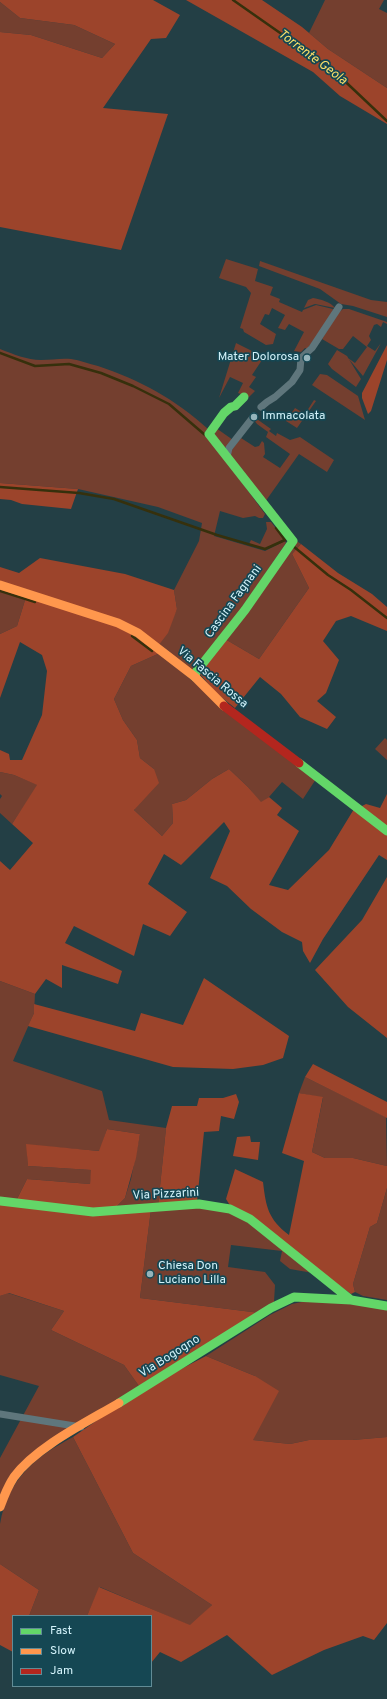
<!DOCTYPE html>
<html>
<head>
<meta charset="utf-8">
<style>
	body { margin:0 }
	#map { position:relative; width:387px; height:1699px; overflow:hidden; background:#233f45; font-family:Overpass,sans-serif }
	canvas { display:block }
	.legend { position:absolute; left:12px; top:1615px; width:140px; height:72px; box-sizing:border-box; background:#154753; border:1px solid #618c96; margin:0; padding:5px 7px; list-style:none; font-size:12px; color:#d3f3fb }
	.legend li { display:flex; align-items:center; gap:8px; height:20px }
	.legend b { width:20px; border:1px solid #618c96 }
</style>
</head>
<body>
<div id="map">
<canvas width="387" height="1699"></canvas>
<ul class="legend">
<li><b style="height:5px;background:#63d668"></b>Fast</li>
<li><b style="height:5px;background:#ff974d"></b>Slow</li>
<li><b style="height:5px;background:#b3261e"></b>Jam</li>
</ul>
</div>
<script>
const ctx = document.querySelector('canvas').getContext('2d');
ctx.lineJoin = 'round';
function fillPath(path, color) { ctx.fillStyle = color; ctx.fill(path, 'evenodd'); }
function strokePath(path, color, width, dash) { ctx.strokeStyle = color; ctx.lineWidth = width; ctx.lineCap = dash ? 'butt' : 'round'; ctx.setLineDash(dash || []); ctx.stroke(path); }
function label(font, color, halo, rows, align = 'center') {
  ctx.font = font + ' Overpass,sans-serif'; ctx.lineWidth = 3.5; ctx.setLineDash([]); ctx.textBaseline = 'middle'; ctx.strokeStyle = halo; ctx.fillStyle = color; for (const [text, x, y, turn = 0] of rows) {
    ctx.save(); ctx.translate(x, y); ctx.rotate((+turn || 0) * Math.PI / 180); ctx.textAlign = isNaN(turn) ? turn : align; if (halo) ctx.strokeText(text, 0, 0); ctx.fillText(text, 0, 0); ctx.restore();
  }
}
fillPath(new Path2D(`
	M325,0H384L379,9L387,13V88L328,49L309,33Z
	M0,2L20,18L74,25L115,44L102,58L31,35L0,32Z
	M226,259L258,269L255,281L273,287L270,295L280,299L279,302L302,312L303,310L316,305L333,309L332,316L307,349L305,348L301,352L294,351L304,332L289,324L285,330L278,328L285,315L272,308L269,315L265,314L260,324L276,334L273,344L266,345L244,332L243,329L240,328L251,293L246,287L219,278Z
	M260,261L371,300L387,302V317L353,306L341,304L320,289L259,266Z
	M313,298C320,299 331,302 335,308L315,304L304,308L308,300Z
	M343,309H349L387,322V324L383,322L381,327L377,324L374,325L369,336L371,340L367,346L375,351L381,343L363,376L348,358L355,363L367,347L353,336L343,349H339L322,339L338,313Z
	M236,343L264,357L252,375L256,377L249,387L255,391L249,397L238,393L243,383L230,377L219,398Z
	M0,349C13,354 27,360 41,360C51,360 61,358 71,359C80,360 89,364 98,366C140,380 175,399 208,429L205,432L265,514L263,518H259L255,516L243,518L220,511L214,536L265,551L285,541L286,543L227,630L191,673L158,646L177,609L174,590L199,541L202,523L158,507L78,489L0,483Z
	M337,350L347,356L361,379L356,387L332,369L328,364Z
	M320,374L327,375L358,396L365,420L312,385Z
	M314,400L316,401L297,428L286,421L295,408L305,414Z
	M254,417L271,429L269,431L276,436L277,433L290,440L300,437L334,460L327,472L299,454L265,502L230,458V452L241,438L255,447L259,446L262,441L264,443L265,454L263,457L280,468L290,454L266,437L268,432L257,424L254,420Z
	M216,428L233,440L224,449L213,438Z
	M266,522H271L284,539L265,549L249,544L251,540L260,544L267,529Z
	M295,540L301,544L292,554L309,588L259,659L225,639Z
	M0,589L26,597L17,626L0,634Z
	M160,653L224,708L316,779L303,799L282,782L269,797L261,803L248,787L229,769L212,779L186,800L172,804L173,823L162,836L134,810L154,769L140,758L137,740L123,720L114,699L131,666Z
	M385,738L387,740V760L375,749Z
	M0,772L14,775L38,785L12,824L0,813V799L2,796L0,794Z
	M0,981L35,994L34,1013L13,1061L102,1091L109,1120L166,1128L158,1206L116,1207L125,1198L131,1179L140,1134L107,1129L100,1151L27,1145L28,1166L92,1170L90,1184L27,1179L16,1201L0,1199Z
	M305,1077L386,1117L387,1166L353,1158H325L312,1152L323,1098L299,1093Z
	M387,1188V1300L363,1296L355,1292L353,1284L370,1227L377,1223Z
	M201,1207L230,1212L248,1220L313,1273L290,1269L280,1261L282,1251L231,1245L228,1267L265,1272L275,1285L274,1302L260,1313L140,1298L151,1209Z
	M8,1293L64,1311L51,1330L124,1365L139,1386L23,1461L9,1477L0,1495V1458L39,1386L0,1375V1296Z
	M311,1300L387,1308V1437L353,1440H309L290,1444L253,1440L255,1376L206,1356L270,1315L292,1304Z
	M73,1437L133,1553L212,1605L191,1626L100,1587L87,1616H29L39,1590L0,1564C0,1551 0,1537 0,1524C8,1479 35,1457 73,1437Z`), '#743f2f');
fillPath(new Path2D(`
	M0,0H153L180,15L166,38L151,39L103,108L168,114L121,250L0,227V32L31,35L102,58L115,44L74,25L20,18L0,2Z
	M186,0H262L302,27L328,49L387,88V124L340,96L313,72Z
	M387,345V360L371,411L368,414L362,398V393Z
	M0,483L78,489L71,509L22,504L11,500L0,499Z
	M301,544L338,573L372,594L387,607V631L351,616L336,621L323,641L339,660L326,693L317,701L336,717L327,729L300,717L281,694L260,677L235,708L216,693L200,674L225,639L259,659L309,588L292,554Z
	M40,558L125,574L174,590L177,609L168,633L158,646L140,631L0,583V567L19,573Z
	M26,597L117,625L160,653L131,666L114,699L123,720L137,740L140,758L154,769L159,783L134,810L162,836L173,823L172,804L186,800L212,779L229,769L248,787L261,802L269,797L282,808L277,815L299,831L269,885L288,890L329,850L354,809L387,834V860L379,855L323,939L310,963L303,951L302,942L282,932L251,909L227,886L210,878L230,831L224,822L181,865L164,854L148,884L187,912L170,936L143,924L134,956L74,926L65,943L122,971L118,984L62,965V988L46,979L35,994L0,981V861L10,870L33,843L12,824L37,785L14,775L0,772V750L9,754L10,760H22L42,715L47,671L42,655L20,642L0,698V634L17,626Z
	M387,794V827L360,807L366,804L380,808Z
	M387,877V1038L348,1007L315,970L362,920Z
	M204,978L289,1036L283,1058L263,1065L233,1069L173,1067L28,1026L34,1013V1004L135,1031L141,1013L183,1025Z
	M313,1064L387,1102V1118L305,1077Z
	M299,1093L323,1097L312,1152L325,1158H353L387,1166V1188L377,1223L370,1227L353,1284L355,1292L351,1294L231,1207L226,1199L235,1169L263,1182C266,1207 268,1219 289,1235L304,1161L282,1153Z
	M236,1094L239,1102L234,1119L221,1116L219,1131L204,1132L197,1202L158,1206L166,1128L172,1106H197L199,1098H223Z
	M107,1129L140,1134L136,1158L125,1198L116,1207L101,1210L16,1201L27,1179L90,1184L91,1170L28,1166L26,1144L99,1151Z
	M250,1136L251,1142H260L258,1160L233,1156L237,1137Z
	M0,1202L93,1213L151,1209L140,1298L260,1313L139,1386L124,1365L51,1330L64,1311L9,1293L0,1296Z
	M206,1356L255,1376L279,1391L253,1440L290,1444L309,1440H353L387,1437V1623L374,1640L363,1636L324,1650L272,1675L227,1635L181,1662L160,1652L151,1663V1616H87L99,1587L190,1625L212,1605L133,1553L73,1437L141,1390Z
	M0,1564L39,1590L29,1616H13V1652L0,1645Z`), '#9c442b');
strokePath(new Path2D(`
	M233,0L333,70L387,121
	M0,353L35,366L69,364L101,373L133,386L169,404L205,435
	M0,487L79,493L114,499L217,535L265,549L285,540L276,528
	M293,546L328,575L351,590L387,618
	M0,591L35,602
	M132,636L152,651`), '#36300c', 2.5);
strokePath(new Path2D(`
	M261,407L267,402L275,397L292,382L300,370L301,358L312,348L339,307
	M227,457L229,448L254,416
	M0,1414L81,1427`), '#5f767c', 7);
strokePath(new Path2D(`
	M195,677L196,672L245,610L293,541L209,434L224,413L231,407L235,406L244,397
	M299,763L387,831
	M0,1201L93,1212L199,1204L230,1209L250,1219L351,1300
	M119,1403L271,1308L294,1297L351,1300L387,1306`), '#63d668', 9);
strokePath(new Path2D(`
	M0,585L118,623L138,633L195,677L224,706
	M0,1507C4,1496 8,1486 14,1477C36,1447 87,1422 119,1403`), '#ff974d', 9);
strokePath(new Path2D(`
	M224,706L299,763`), '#b3261e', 9);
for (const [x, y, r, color] of [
	[307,358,4,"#95b4bb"],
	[254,417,4,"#95b4bb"],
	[150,1274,4,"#95b4bb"]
]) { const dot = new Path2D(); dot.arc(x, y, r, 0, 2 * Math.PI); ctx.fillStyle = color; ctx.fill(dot); strokePath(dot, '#154753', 1.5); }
label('12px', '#d3f3fb', '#154753', [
	["Mater Dolorosa",299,358,"right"],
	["Immacolata",262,417],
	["Chiesa Don",158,1267],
	["Luciano Lilla",158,1281]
], 'left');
label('12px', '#d3f3fb', '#154753', [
	["Cascina Fagnani",234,602,-54],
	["Via Fascia Rossa",212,678,40],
	["Via Pizzarini",166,1195,-3],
	["Via Bogogno",170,1357,-32]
]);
label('italic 13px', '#fadf69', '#154753', [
	["Torrente Geola",312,58,37]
]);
</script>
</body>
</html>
